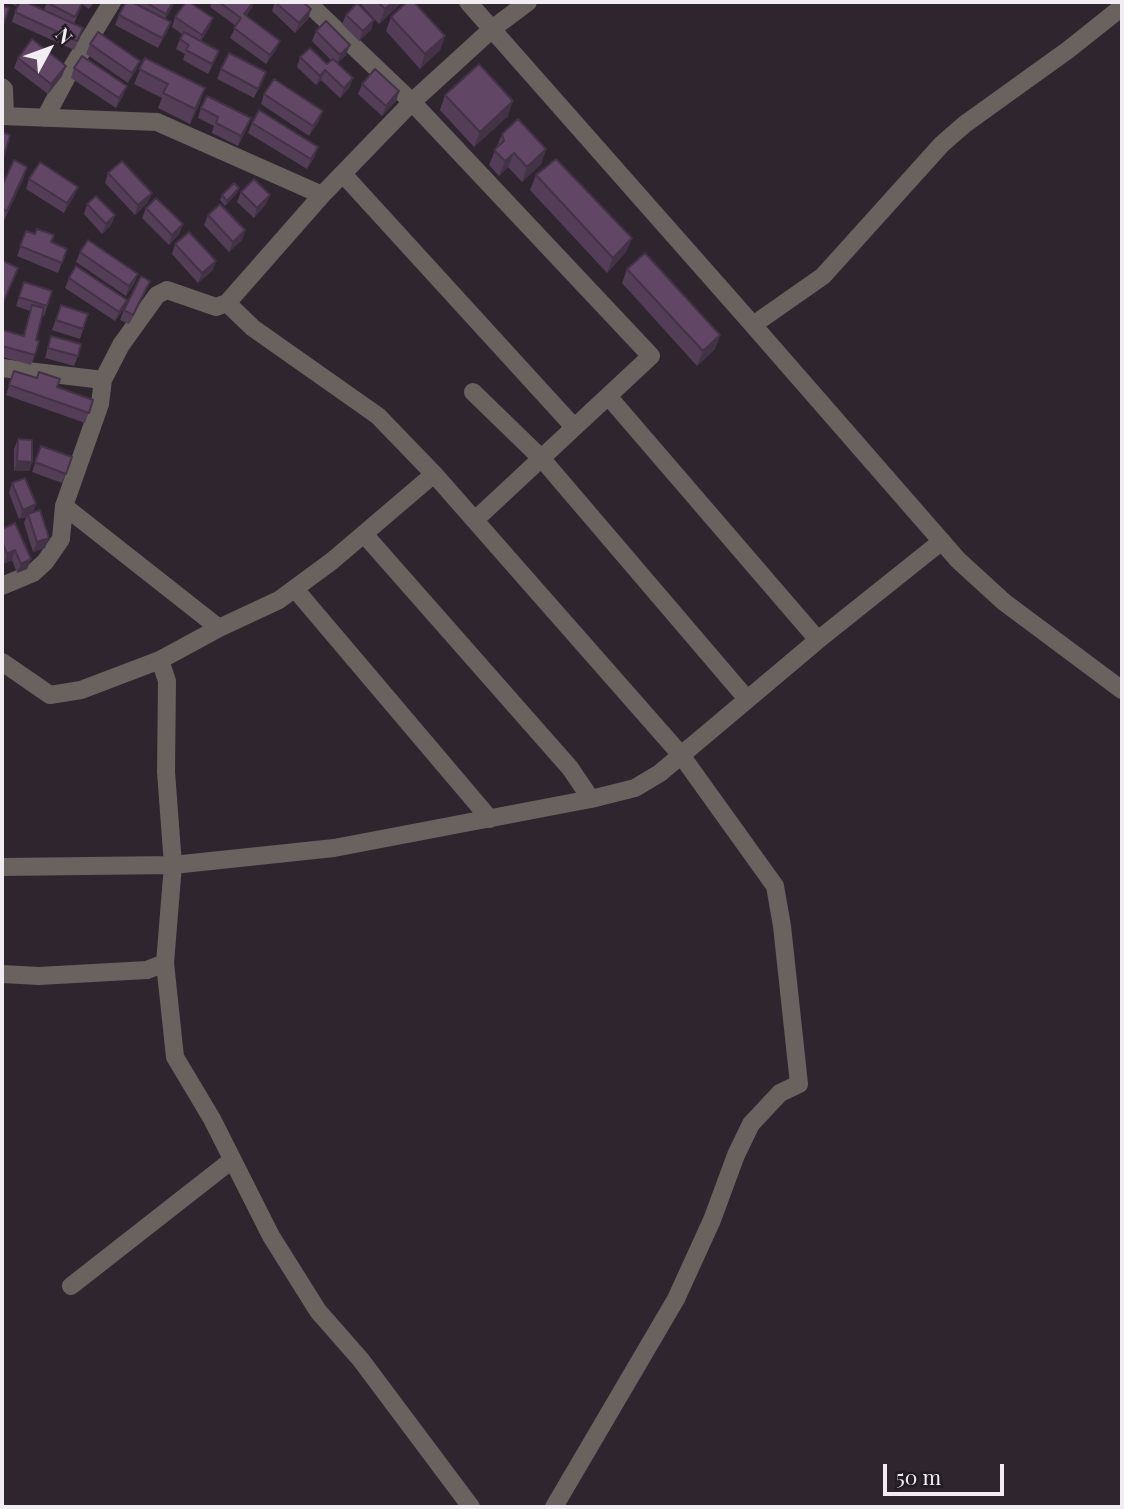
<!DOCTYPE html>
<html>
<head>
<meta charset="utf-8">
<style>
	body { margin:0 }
	#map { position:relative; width:1124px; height:1509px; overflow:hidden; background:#2e252f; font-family:"Playfair Display",serif }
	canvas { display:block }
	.frame { position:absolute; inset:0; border:4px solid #f2ecf3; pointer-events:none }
	.north { position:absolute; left:14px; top:14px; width:70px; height:70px; -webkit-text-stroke:5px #241c25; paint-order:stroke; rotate:49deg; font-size:19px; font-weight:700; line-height:28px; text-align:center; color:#f2ecf3 }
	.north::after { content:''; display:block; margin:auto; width:24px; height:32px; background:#f2ecf3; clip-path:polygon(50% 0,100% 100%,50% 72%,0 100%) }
	.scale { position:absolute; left:883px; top:1464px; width:121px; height:32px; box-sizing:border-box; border:4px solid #f2ecf3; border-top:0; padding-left:9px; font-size:21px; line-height:24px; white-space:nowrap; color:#f2ecf3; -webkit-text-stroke:5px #241c25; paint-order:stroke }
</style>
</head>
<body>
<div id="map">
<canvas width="1124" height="1509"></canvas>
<div class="frame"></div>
<div class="north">N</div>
<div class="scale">50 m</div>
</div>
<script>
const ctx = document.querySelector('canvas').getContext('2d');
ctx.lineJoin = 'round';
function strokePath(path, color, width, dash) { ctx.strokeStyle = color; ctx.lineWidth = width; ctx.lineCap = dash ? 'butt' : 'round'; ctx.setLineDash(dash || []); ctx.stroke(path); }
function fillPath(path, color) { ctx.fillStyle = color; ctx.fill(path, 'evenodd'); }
strokePath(new Path2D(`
	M307,2L412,102L651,356L475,520
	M468,2L753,325L958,560L1004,602L1122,690
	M528,2L492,29L412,102L322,195L227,303L253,328L378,416L434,474L681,755L775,886L782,926L799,1084L780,1093L751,1124L736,1155L712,1220L676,1299L554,1507
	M2,87L4,89L5,116
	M2,116L157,122L322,195
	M45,118L71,69L112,2
	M343,174L574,427
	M753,325L823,276L942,144L965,124L1068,50L1122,7
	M2,368L103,380
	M473,392L542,459L747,699
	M608,396L818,640
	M64,506L219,628
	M364,534L570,768L591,799
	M2,586L33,573L45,562L61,539L64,506L100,404L103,380L121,345L157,295L167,290L216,307L227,303
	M295,589L490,819
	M160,660L167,681L166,772L173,865L165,963L175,1057L212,1119L271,1236L318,1311L361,1360L471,1507
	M2,662L50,695L81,690L160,660L219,628L279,600L332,561L434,474
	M2,867L173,865L334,848L591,799L635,788L660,773L818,640L942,541
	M2,974L39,976L147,970L165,963
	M71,1286L232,1160`), '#69625f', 18);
fillPath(new Path2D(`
	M8,2H18L16,6Z
	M47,2H94L89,9L82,4L74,24L80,38L74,50L12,22L15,12L44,10Z
	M135,2H175L165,19L171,22L167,32L158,48L115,25L119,15Z
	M212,2H254L251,9L246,16L276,50L266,64L230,38L236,26L210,7Z
	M275,2L311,9L308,19L295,33L272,11Z
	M359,2H401L400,4L379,24Z
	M346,15L374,20L371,30L359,41L342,24Z
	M175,17L213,18L209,28L201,41L215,61L208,74L183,60L185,54L176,49L182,34L172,27Z
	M391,17L445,36L440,50L420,69L386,31Z
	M316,31L346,55L337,63L353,78L349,88L340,98L321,80L316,85L297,67L300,57L327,64L331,60L312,41Z
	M90,44L140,61L136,70L128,83L86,54Z
	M18,58L62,76L48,94L14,68Z
	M145,58L200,103L190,124L158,108L162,98L134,84Z
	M74,68L123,96L116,108L71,78Z
	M221,69L266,72L254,98L217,79Z
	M362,84L399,91L396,101L382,116L358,94Z
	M264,94L319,121L309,136L261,104Z
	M445,95L508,116L474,147L440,110Z
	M201,108L247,128L238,146L212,133L214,126L198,118Z
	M252,123L315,156L307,169L248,133Z
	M502,134L546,149L541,164L522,182L508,167L499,176L489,165Z
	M108,173L148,202L135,215L105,183Z
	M536,175L632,238L626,252L607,273L530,190Z
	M24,177L4,221L2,220V186Z
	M29,179L78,187L74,196L64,213L26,189Z
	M241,192L270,195L266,204L254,218L237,202Z
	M237,193L225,206L220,200L222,195Z
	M87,204L115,215L111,225L102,234L84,214Z
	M146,208L183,224L179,234L169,245L142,218Z
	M208,215L245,230L242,240L229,252L204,225Z
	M26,231L67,249L58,273L17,256Z
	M175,244L216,261L212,271L198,283L172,254Z
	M80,252L138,274L134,284L126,296L76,262Z
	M627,269L720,335L715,349L697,366L622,283Z
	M69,278L123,310L115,321L65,288Z
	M24,282L52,291L44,316L42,315L36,340L35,355L31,365L2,357V330L23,336L30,311L16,306Z
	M146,291L129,324L120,320L124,310Z
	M61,305L88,314L80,339L52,330Z
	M51,336L78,356L74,366L45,358Z
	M14,371L93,400L85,423L6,395Z
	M18,439L32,462L29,471H14V449Z
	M41,446L72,457L62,483L32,472Z
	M12,483L34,512L45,548L33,552L24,523L26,517L19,519L9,493Z
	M2,529L31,559L27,569L17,573L12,560L4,564L2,559Z`), '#533d57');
fillPath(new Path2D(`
	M173,2H175L163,24L166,14Z
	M253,2H254L251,9L240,24L244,14Z
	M393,2H401L400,4L379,24L385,9Z
	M311,9L308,19L295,33L299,23Z
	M213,18L209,28L198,45L202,35Z
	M374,20L371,30L359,41L363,31Z
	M171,22L167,32L158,48L162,38Z
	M445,36L440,50L420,69L425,54Z
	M280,41L276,50L266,64L270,55Z
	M350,45L346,55L336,65L340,55Z
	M219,51L215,61L208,74L212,64Z
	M140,61L136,70L128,83L132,73Z
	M66,66L62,76L48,94L51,84Z
	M325,70L321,80L316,85L320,76Z
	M266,72L263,82L254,98L258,89Z
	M353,78L349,88L340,98L344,88Z
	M127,86L123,96L116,108L119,98Z
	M205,88L200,103L190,124L195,109Z
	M399,91L396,101L382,116L386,106Z
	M513,101L508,116L474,147L480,132Z
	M323,111L319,121L309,136L313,126Z
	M251,118L247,128L238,146L241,136Z
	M318,147L315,156L307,169L311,159Z
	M546,149L541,164L522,182L527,167Z
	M514,153L508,167L499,176L505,161Z
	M27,167L24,177L4,221L7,211Z
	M78,187L74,196L64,213L67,203Z
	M239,188L237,193L225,206L227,201Z
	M152,193L148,202L135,215L138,205Z
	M270,195L266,204L254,218L257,208Z
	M115,215L111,225L102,234L106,224Z
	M183,224L179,234L169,245L172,235Z
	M245,230L242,240L229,252L233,242Z
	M632,238L626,252L607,273L613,258Z
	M216,261L212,271L198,283L202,273Z
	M138,274L134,284L126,296L129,286Z
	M150,281L146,291L129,324L133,315Z
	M127,300L123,310L115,321L119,312Z
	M720,335L715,349L697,366L703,351Z
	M17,461L32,462L29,471H14Z
	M36,504L33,514H28L26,517L19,519L23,510Z
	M49,538L45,548L33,552L37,542Z
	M15,550L12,560L4,564L7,554Z
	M31,559L27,569L17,573L21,564Z`), '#443247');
const building = new Path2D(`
	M20,2H26L83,28L77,41L15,12Z
	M46,2H78L82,4L75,17Z
	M126,2H132L171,22L162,38L119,15Z
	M145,2H173L166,14Z
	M186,2H189L213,18L202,35L175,17Z
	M219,2H253L244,14L280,41L270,55L234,28L241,18Z
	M275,2H303L311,9L299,23Z
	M378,2H393L385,9Z
	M407,2H414L445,36L425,54L391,17Z
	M357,3L374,20L363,31L346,15Z
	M2,6L9,8L4,23L2,22Z
	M326,21L350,45L340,55L316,31Z
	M98,32L140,61L132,73L90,44Z
	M184,32L219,51L212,64L186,50L189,45L180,39Z
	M32,39L66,66L51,84L18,58Z
	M310,48L327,64L333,59L353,78L344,88L325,70L320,76L300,57Z
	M229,53L266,72L258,89L221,69Z
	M82,56L127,86L119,98L74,68Z
	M145,58L205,88L195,109L163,93L168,84L139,69Z
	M479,64L513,101L480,132L445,95Z
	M375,69L399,91L386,106L362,84Z
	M274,79L323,111L313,126L264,94Z
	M207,96L251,118L241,136L216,123L218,117L201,108Z
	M259,110L318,147L311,159L252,123Z
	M518,119L546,149L527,167L514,153L505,161L494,150L504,141L502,134Z
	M2,132L10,135L2,162Z
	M556,159L632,238L613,258L536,175Z
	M14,160L27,167L7,211L2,208V186Z
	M122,161L152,193L138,205L108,173Z
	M40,162L78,187L67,203L29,179Z
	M254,179L270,195L257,208L241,192Z
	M234,183L239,188L227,201L222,195Z
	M96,196L115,215L106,224L87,204Z
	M156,198L183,224L172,235L146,208Z
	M220,204L245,230L233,242L208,215Z
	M37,229L54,235L51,242L67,249L62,263L20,246L26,231L35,234Z
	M189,232L216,261L202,273L175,244Z
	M88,240L138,274L129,286L80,252Z
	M645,253L720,335L703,351L627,269Z
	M3,261L18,268L2,305V263Z
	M76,266L127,300L119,312L69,278Z
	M141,276L150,281L133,315L124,310Z
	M24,282L52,291L47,306L19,297Z
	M32,305L44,308L36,340L39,341L35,355L2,346V330L24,336Z
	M61,305L88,314L83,329L56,320Z
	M51,336L81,344L78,356L48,348Z
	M14,371L37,378L39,372L60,379L57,387L93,400L89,413L9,385Z
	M18,439L32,440V462L17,461Z
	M41,446L72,457L66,474L35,462Z
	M25,478L36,504L23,510L12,483Z
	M40,510L49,538L37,542L28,514Z
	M15,523L31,559L21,564L15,550L7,554L2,541V529Z`);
fillPath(building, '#614765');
strokePath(building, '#443247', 2);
</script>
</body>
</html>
